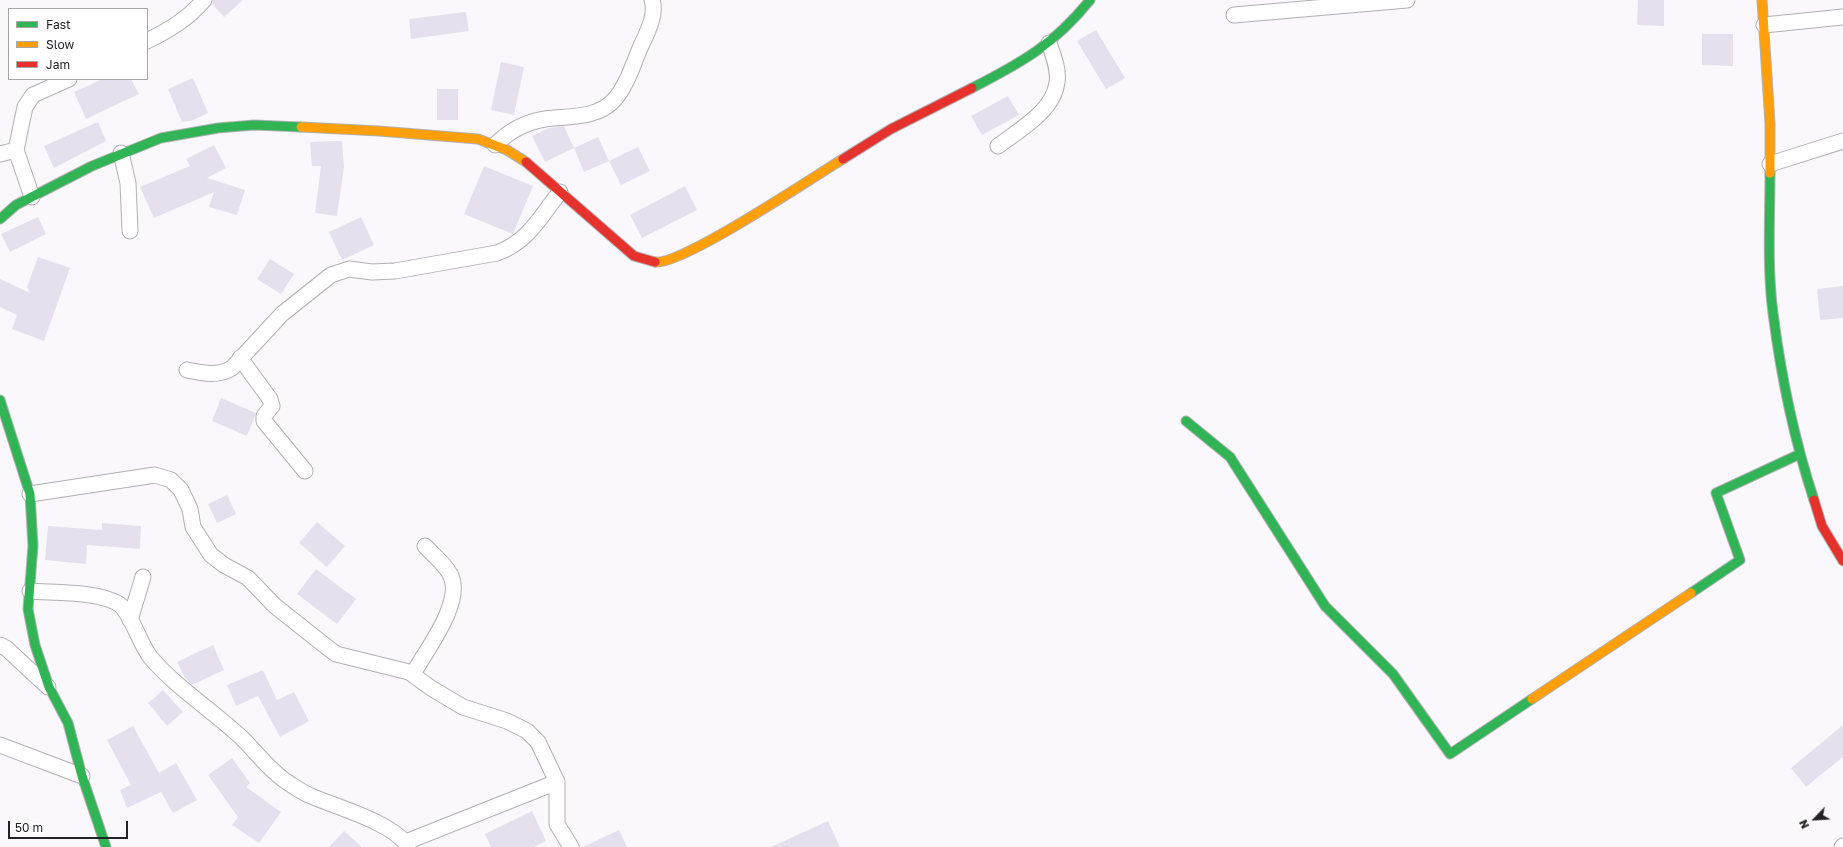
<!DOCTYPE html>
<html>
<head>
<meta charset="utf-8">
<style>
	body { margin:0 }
	#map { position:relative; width:1843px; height:847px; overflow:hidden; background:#faf8fc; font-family:"Golos Text",sans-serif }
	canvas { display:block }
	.legend { position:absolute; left:8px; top:8px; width:140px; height:72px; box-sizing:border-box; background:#fff; border:1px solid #a7a7a8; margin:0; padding:5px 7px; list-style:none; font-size:12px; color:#232226 }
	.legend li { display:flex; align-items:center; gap:8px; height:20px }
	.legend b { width:20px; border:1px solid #a7a7a8 }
	.north { position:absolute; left:1795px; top:799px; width:40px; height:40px; -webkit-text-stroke:3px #fff; paint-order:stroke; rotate:245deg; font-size:11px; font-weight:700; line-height:16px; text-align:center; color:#232226 }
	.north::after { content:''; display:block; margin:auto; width:14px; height:18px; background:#232226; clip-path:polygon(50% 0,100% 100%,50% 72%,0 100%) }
	.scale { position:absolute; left:8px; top:821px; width:120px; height:18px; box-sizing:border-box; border:2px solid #232226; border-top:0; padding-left:5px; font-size:12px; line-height:14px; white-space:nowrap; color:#232226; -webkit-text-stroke:3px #fff; paint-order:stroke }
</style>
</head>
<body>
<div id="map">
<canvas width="1843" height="847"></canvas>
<ul class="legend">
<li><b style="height:5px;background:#30b455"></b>Fast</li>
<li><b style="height:5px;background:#ff9f0a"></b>Slow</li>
<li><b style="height:5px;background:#e5322d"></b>Jam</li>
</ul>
<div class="north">N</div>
<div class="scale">50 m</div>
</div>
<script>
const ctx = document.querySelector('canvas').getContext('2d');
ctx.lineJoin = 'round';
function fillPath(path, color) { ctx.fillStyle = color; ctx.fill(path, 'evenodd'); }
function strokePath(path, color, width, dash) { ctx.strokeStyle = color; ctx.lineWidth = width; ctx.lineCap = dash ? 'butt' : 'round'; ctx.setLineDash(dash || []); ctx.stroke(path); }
fillPath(new Path2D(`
	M213,0H243L224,17L212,4Z
	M1638,0H1664V26L1637,25Z
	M466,12L469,31L411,39L409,19Z
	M1096,30L1125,78L1106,89L1077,41Z
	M1702,34H1733V66L1702,65Z
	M501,62L524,67L514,115L491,110Z
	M193,78L208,113L191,121L182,122L168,89Z
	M103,79H131L139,94L86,119L74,92Z
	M437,89H458V120H437Z
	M1008,96L1019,115L982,135L971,116Z
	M98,122L106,141L54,168L44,146Z
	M564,126L574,148L545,162L532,136L549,128Z
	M598,137L609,161L584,172L574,148Z
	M333,141H342L344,167L337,216L315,213L321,166H312L310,142Z
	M214,145L226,168L207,178L245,190L237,215L209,207L214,192L154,218L140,187L190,166L186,159Z
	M638,147L650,171L621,185L609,161Z
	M484,166L533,186L513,234L464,214Z
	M685,186L697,210L642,238L630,215Z
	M38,217L46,234L10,252L1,234Z
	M361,217L374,245L342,260L329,232Z
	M38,257L70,268L44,341L12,329L17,315L0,307V279L30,293L27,287Z
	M270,259L294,274L281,294L257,279Z
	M1843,286V318L1820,320L1817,289Z
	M221,398L256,413L247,436L212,421Z
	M227,495L236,514L217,523L208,504Z
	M317,522L345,546L327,567L299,543Z
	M102,523L141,526L140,549L87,545L86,564L45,560L48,526L102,530Z
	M316,569L356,599L337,624L297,594Z
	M213,645L224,670L192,685L185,678L177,662Z
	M263,670L277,700L294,692L309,721L280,737L258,696L236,706L227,685Z
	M163,690L183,712L167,726L148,703Z
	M1843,725V757L1806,787L1791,768Z
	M133,726L159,773L176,763L197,800L173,813L161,792L127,808L120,790L131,785L107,740Z
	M232,758L250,783L246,787L281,812L259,843L232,825L238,817L208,775Z
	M532,811L546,841L534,847H491L485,834Z
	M828,821L840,847H771Z
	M619,830L627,847H583Z
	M344,831L362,847H329Z`), '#e6e0ee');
const street = new Path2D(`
	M1234,15L1407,0
	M1764,25L1843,17
	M147,41C169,30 188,19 204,0
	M495,145C509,131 526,122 545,119C568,116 597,119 614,100C627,86 633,64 641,46C647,33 657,14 652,0
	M998,146C1019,130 1054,111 1057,82C1059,69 1053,55 1049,43
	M16,150L25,107L33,95L69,79
	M121,153L128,183L130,231
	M0,154L16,150L32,197
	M1770,164L1843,141
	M240,358L270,399L272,406L264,416V421L305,471
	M187,370C202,373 217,377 232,368L282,314L331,275L349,269L372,272L395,271L497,253C528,242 540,217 560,192
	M30,494L155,475L171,480L181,490L190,509L193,527L211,555L224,565L248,578L275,606L323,644L336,654L409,672L431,688L463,707L507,721L527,731L538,742L557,782
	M30,591C54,593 98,591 119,604C132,614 139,643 151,658C178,689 212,710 242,738C257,753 269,770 287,782C295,787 303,793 311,796C336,807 395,823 408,847
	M130,620L143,577
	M0,645L6,648L48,687
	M413,674C426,650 465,601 450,574C445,564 433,555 425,546
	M0,745L82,776
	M406,842L557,782V824L571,847
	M1842,847L1843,846`);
const fast = new Path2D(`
	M972,88C1021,63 1055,44 1090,0
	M1770,173C1770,219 1767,267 1773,313C1781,376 1794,439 1814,500
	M0,219L16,205L92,166L161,138L218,128L254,125L301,127
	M0,400L30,494L33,546L28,609L35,645L49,687L68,723L82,776L106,847
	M1186,421L1230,457L1325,606L1393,674L1450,754L1532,699
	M1691,593L1740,560L1716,493L1800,454`);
const slow = new Path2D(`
	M1762,0L1770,123V173
	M301,127L379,131L478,139L507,150L526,162
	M655,262C681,266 813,177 843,159
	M1532,699L1691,593`);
const jam = new Path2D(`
	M843,159L891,129L972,88
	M526,162L634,256L655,262
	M1814,500L1822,526L1843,561`);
strokePath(street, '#b1b0b3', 17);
strokePath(fast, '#b1b0b3', 11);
strokePath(slow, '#b1b0b3', 11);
strokePath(jam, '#b1b0b3', 11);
strokePath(street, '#fefeff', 15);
strokePath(fast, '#30b455', 9);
strokePath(slow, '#ff9f0a', 9);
strokePath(jam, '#e5322d', 9);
</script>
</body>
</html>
